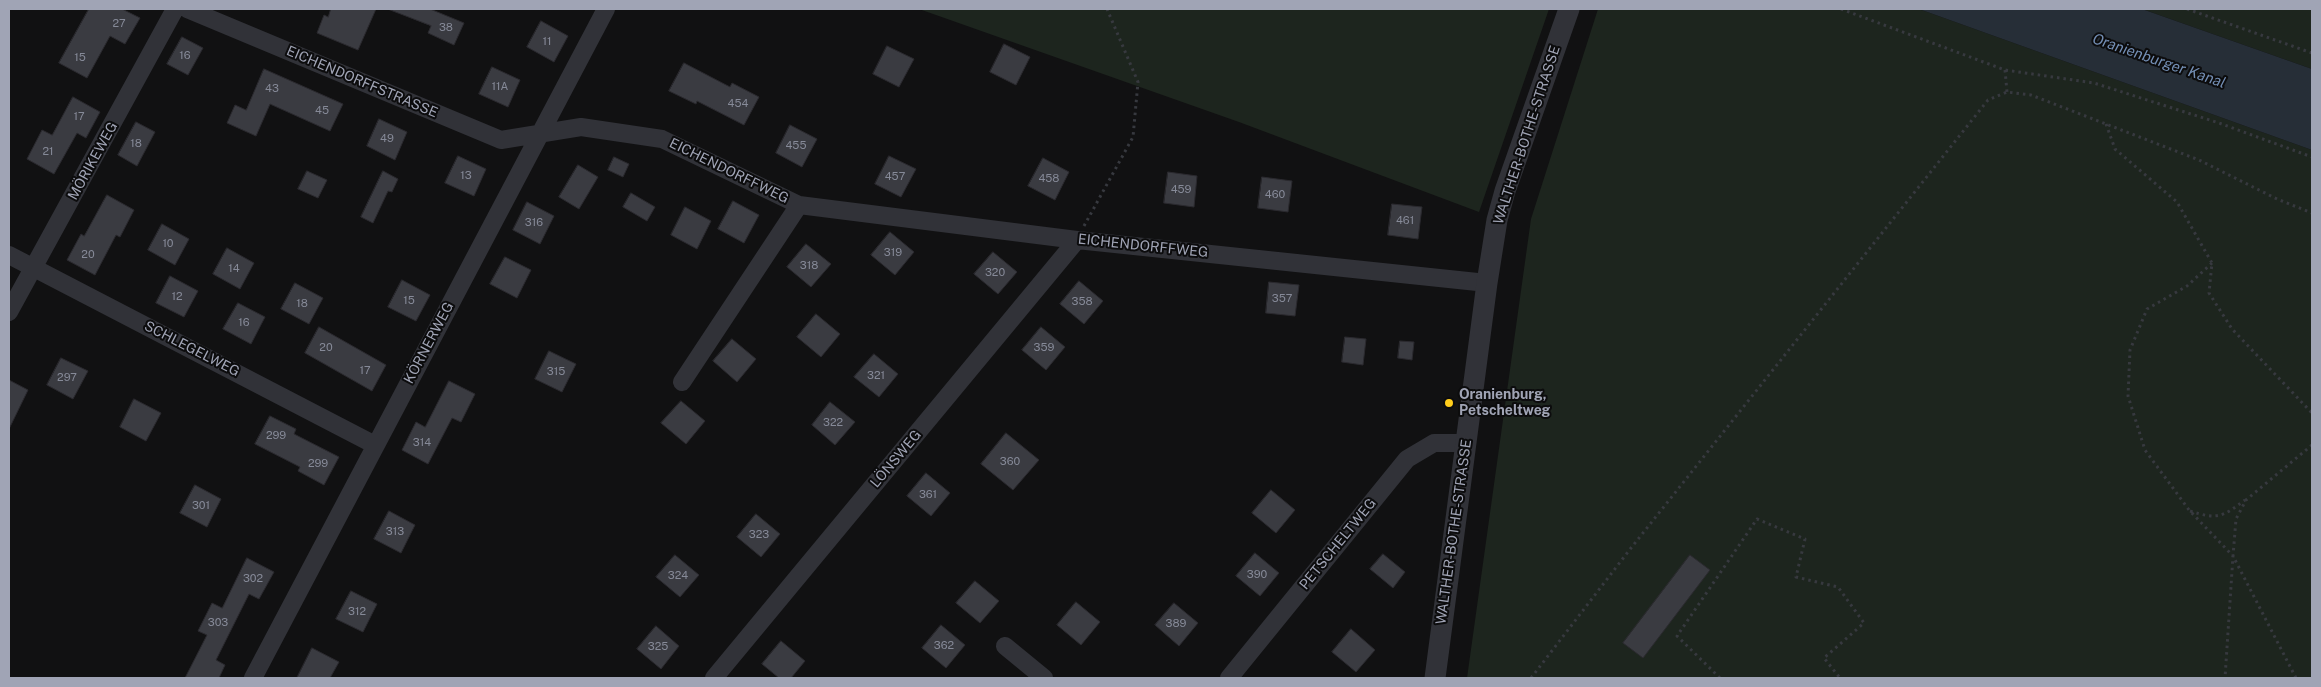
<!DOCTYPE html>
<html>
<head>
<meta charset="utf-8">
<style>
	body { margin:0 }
	#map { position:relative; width:2321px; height:687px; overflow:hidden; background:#111112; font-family:"Public Sans",sans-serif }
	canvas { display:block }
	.frame { position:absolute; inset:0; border:10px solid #a0a4b5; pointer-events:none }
</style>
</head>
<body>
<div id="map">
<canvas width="2321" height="687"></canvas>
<div class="frame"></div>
</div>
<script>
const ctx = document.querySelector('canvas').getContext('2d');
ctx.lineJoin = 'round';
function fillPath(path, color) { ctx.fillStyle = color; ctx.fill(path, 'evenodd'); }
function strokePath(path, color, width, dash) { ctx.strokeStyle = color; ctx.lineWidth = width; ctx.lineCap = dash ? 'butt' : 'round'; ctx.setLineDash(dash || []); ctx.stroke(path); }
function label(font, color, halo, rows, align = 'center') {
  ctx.font = font + ' "Public Sans",sans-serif'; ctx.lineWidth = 4; ctx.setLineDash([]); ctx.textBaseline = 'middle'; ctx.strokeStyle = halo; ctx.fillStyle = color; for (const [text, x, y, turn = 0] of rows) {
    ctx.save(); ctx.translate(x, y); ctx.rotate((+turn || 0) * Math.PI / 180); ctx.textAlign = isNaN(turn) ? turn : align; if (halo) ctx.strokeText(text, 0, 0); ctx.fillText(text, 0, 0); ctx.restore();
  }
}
fillPath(new Path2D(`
	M919,9H1549L1479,212L1239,122Z
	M1598,9H1919L2312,150V678H1467L1531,219Z
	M2142,9H2312V69Z`), '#1d251e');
fillPath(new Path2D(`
	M1919,9H2142L2312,69V150Z`), '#262e37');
const building = new Path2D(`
	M89,9H122L140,18L125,44L110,36L87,78L59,63Z
	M331,9H376L358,50L317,33L324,15L328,17Z
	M388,9H430L464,23L454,45L428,33L431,26Z
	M541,21L568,36L554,62L527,47Z
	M182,37L203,48L188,75L167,64Z
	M1004,44L1030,57L1016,85L990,72Z
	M887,46L914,59L899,87L873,74Z
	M684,63L730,87L732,83L759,97L744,125L697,101L696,104L669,91Z
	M492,67L520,80L508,107L479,94Z
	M264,69L343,104L330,131L270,104L256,136L227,123L235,105L246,110Z
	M73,97L100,112L86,138L77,133L54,174L27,159L42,130L52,135Z
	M379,119L407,132L395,160L367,146Z
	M136,122L155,132L137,166L118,155Z
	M790,125L817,139L802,167L776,153Z
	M458,156L486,169L474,196L445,183Z
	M889,156L916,169L901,197L875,184Z
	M614,157L629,164L623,177L608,170Z
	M1043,158L1069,172L1055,200L1028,186Z
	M578,165L598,177L579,209L559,197Z
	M307,171L327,180L318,198L298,189Z
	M383,171L398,179L392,192L388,191L373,223L361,217Z
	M1168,172L1197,176L1194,207L1164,203Z
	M1262,177L1292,181L1288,212L1258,208Z
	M631,193L655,207L647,221L623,207Z
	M107,195L134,210L120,237L116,235L95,275L67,260L81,234L84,236Z
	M733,201L759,215L744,243L718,229Z
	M527,202L554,216L540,244L513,230Z
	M1392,204L1422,207L1418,239L1388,235Z
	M685,207L711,221L697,249L671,235Z
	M162,224L189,239L175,265L148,250Z
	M890,232L914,252L895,275L871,255Z
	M806,244L831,264L811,287L787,267Z
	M227,248L254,263L240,289L213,274Z
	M993,252L1017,272L998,294L974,274Z
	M505,257L531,270L517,298L490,284Z
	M170,276L198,291L184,317L156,303Z
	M402,280L430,295L416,321L388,307Z
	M1079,281L1103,301L1084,324L1060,304Z
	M1269,282L1299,285L1295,316L1266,313Z
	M295,283L323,298L309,324L281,309Z
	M238,303L265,317L251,344L223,329Z
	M816,314L840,334L821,357L797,337Z
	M319,327L386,365L372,391L305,353Z
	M1041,327L1065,347L1046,370L1022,350Z
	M1345,337L1366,339L1363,365L1342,362Z
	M732,339L756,359L737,382L713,361Z
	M1400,341L1414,342L1412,360L1398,358Z
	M549,351L576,364L562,392L535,379Z
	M874,354L898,374L879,397L854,377Z
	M61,358L88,371L73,399L47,385Z
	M9,380L28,390L9,429Z
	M449,381L475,394L461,422L452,418L428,464L402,450L416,422L425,427Z
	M134,399L161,413L146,441L120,427Z
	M681,401L705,421L686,444L661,423Z
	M830,402L855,422L835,445L812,425Z
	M270,416L296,429L294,434L339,457L324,485L298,471L300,467L255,444Z
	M1006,433L1039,460L1013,490L981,464Z
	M926,473L950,493L931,516L907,496Z
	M195,485L221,499L207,527L180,513Z
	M1271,490L1295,510L1276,533L1252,513Z
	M389,511L415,525L401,553L374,539Z
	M756,514L780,534L761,557L737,537Z
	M1255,553L1279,573L1260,596L1236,576Z
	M1383,554L1405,572L1393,588L1370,569Z
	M675,555L699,575L680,597L656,577Z
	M1690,555L1710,570L1643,658L1623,643Z
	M247,558L274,572L259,599L249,594L216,660L225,665L219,678H185L207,635L198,631L212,603L222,608Z
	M975,581L999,601L980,623L956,603Z
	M351,591L377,604L363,632L336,619Z
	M1076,602L1100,622L1081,645L1057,625Z
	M1174,603L1198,623L1179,646L1155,625Z
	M941,625L965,645L946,668L922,648Z
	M656,626L679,646L661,669L637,649Z
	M1351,629L1375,650L1356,672L1332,652Z
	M781,641L805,661L791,678H779L762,664Z
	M312,648L339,662L330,678H297Z`);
fillPath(building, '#3a3b41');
strokePath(building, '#2b2a2f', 1);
strokePath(new Path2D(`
	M1841,9L2005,70L2094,83L2219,123L2312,157
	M2187,9L2312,53
	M2005,70L2007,92
	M2106,124L2115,149L2177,202L2212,263L2209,293L2232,329L2312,413
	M1084,226L1133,137L1138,82L1107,9
	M2212,263L2187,286L2147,309L2130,350L2128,396L2145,450L2189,510L2233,556L2225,678
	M2190,511C2218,520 2222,517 2245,500
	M1531,678L1631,548L1988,100L2007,92L2031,95L2199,160L2277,199L2312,213
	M1720,678L1677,636L1757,519L1805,539L1796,577L1838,587L1864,623L1824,658L1840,678
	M2296,678L2233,556L2236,519L2246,500L2312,445`), '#37393f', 3, [2.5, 4]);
strokePath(new Path2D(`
	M187,9L501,140L581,127L662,139L799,205L1077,240L1487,283
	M9,255L375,445
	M9,312L175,9
	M682,382L799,205
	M1005,646L1044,678
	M253,678L606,9
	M714,678L1077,240
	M1229,678L1407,459L1434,443H1467`), '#313238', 18);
strokePath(new Path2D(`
	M1435,678L1487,283L1497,220L1505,191L1569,9`), '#313238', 21);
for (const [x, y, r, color] of [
	[1449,403,5,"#ffcd1c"]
]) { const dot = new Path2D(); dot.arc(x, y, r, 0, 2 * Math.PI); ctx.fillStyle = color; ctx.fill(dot); strokePath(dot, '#0c0c0d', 2); }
label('11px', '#868a98', null, [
	["27",119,24],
	["38",446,28],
	["11",547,42],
	["16",185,56],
	["15",80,58],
	["11A",500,87],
	["43",272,89],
	["454",738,104],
	["45",322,111],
	["17",79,117],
	["49",387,139],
	["18",136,144],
	["455",796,146],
	["21",48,152],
	["13",466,176],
	["457",895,177],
	["458",1049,179],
	["459",1181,190],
	["460",1275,195],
	["461",1405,221],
	["316",534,223],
	["10",168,244],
	["319",893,253],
	["20",88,255],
	["318",809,266],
	["14",234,269],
	["320",995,273],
	["12",177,297],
	["357",1282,299],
	["15",409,301],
	["358",1082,302],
	["18",302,304],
	["16",244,323],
	["20",326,348],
	["359",1044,348],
	["17",365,371],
	["315",556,372],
	["321",876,376],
	["297",67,378],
	["322",833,423],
	["299",276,436],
	["314",422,443],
	["360",1010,462],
	["299",318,464],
	["361",928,495],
	["301",201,506],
	["313",395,532],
	["323",759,535],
	["390",1257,575],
	["324",678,576],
	["302",253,579],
	["312",357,612],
	["303",218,623],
	["389",1176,624],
	["362",944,646],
	["325",658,647]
]);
label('14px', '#a0a4b5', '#0c0c0d', [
	["EICHENDORFFSTRASSE",362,82,23],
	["WALTHER-BOTHE-STRASSE",1527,135,-72],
	["MÖRIKEWEG",93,161,-61],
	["EICHENDORFFWEG",729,171,26],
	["EICHENDORFFWEG",1143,246,6],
	["KÖRNERWEG",429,343,-62],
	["SCHLEGELWEG",192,349,27],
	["LÖNSWEG",896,459,-50],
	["WALTHER-BOTHE-STRASSE",1454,532,-82],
	["PETSCHELTWEG",1338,544,-51]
]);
label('bold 14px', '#a0a4b5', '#0c0c0d', [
	["Oranienburg,",1459,395],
	["Petscheltweg",1459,411]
], 'left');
label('italic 15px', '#738eb4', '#0c0c0d', [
	["Oranienburger Kanal",2159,61,19]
]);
</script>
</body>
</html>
